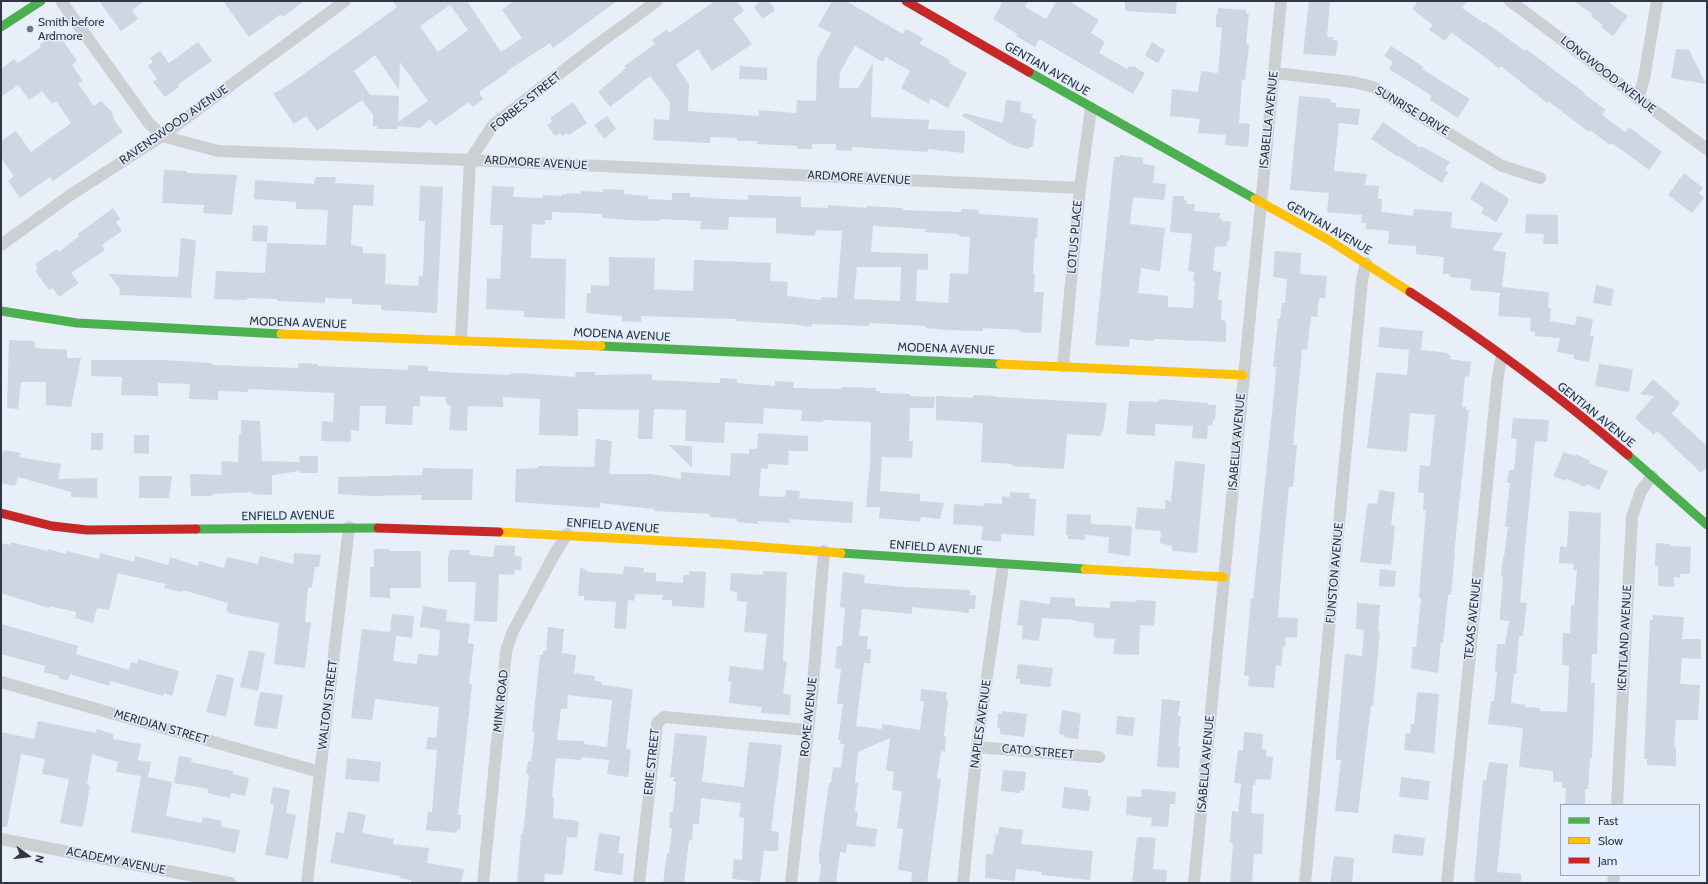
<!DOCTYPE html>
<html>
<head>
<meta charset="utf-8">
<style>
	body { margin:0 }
	#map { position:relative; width:1708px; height:884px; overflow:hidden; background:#e8eff8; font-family:Cabin,sans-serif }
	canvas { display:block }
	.frame { position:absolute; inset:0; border:2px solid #303742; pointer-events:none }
	.legend { position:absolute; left:1560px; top:804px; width:140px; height:72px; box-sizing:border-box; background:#e2eefe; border:1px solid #9ba5b3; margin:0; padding:5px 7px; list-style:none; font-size:12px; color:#303742 }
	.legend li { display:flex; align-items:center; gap:8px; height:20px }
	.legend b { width:20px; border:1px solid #9ba5b3 }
	.north { position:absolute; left:8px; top:836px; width:40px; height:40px; -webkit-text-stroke:3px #e2eefe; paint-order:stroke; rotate:105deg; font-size:11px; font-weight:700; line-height:16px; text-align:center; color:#303742 }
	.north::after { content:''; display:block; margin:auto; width:14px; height:18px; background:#303742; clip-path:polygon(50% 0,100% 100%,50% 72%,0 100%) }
</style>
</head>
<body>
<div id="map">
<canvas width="1708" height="884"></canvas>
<div class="frame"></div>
<ul class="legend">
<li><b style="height:5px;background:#4caf50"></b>Fast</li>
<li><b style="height:5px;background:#ffc107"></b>Slow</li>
<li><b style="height:5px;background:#c62828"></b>Jam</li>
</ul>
<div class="north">N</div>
</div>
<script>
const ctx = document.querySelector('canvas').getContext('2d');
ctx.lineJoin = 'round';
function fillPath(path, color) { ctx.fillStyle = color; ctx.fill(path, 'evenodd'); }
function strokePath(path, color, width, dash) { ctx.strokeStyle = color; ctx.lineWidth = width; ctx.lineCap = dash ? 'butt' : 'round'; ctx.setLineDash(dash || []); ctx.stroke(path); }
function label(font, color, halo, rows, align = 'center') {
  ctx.font = font + ' Cabin,sans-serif'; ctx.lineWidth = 3; ctx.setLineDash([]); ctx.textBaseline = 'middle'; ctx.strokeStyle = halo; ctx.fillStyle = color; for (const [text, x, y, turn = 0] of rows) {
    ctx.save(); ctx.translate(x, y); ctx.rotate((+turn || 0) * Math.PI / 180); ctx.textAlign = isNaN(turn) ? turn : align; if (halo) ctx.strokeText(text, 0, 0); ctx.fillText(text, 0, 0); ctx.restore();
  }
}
fillPath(new Path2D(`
	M99,1H145L132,10L138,19L121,31Z
	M223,1H304L283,17L281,14L249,37Z
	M393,1H467L501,52L522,38L502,10L513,1H617L553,48L550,43L507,71L508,72L479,92L483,99L473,107L469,102L435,126L430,119L420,128L398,126V129H377V126H373V115L362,100L317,131L306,116L294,124L273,94L294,81L392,11L397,7ZM450,5L468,30L438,52L420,26ZM375,55L399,90L400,62L428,101L398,122L399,96L370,95L354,71Z
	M715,1H737L744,11L733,19L752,44L712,71L698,49L676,65L689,84L688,111L759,116V110L796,113L797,100L816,101L817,59L831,33L818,26L832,1H846L903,34L906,29L923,38L920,44L950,60L949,63L967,73L948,108L930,98L929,104L901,88L910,71L886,57L883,62L855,46L840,72L839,88H858L873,63L871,117L929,120L928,129L965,131L964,151L963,153L928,149V152L852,147V151L836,150V144H812V149H797V146L757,144V141H737V138L710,137V143L653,140L654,119L669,120L670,102L650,76L610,107L598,92L626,68L624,66L655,44L652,40L667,29L669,33Z
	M761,1H769L775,10L763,19L754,7Z
	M1003,1H1028L1025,7L1046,19L1057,1H1069L1099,20L1091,33L1105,42L1099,53L1127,69L1129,66L1132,67L1133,66L1145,73L1133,94L1039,39L1035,47L1016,36L1017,34L993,19Z
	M1125,1H1177L1176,14L1125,11Z
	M1309,1H1330L1327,37H1333V40L1338,41L1336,56L1303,54Z
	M1418,1H1467L1462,8L1484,23L1485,22L1525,51L1526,49L1585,93L1584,94L1606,110L1602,115L1625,132L1629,127L1662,152L1649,170L1612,143L1610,145L1590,130L1589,132L1548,101L1547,103L1501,66L1499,68L1451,32L1445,41L1429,30L1433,25L1412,9Z
	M1574,1H1607L1628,16L1613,36L1601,27L1603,25L1591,16L1592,14Z
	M1218,8L1246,10V13L1249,14L1246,44L1249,45L1248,55L1245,80H1242L1239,123L1250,124L1248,147L1225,145L1226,135L1198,133L1200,119L1170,116L1172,89L1198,92L1201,71L1218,73L1222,27H1216V15H1217Z
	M57,32L77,61L72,65L83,81L78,84L94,106L101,101L111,111L113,114L114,120L123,132L53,181L50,177L20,198L8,181L14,176L1,158V141L16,131L31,152L71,123L56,101L52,104L42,91L29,100L18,85L1,97V69L14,59L18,63L41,47L39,45Z
	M198,42L212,61L177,85L179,87L165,97L153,82L157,79L148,66L153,62L150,58L160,51L169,63Z
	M1152,42L1165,50L1158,63L1145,56Z
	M1391,46L1424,67L1422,69L1470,99L1458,118L1430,100L1432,96L1389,69L1393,62L1384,56Z
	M1676,49L1689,50L1706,84L1671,78Z
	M740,66L767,68V80L739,79Z
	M1299,96L1331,99L1330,102L1336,103V107L1360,109L1358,125L1339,123L1334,171L1367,174L1365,185L1379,186L1378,199H1382L1381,212L1413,216L1414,209L1452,212L1451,228L1503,233L1492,250L1506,252L1502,287L1549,292L1548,308H1551L1550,321L1575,325L1577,316L1593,319L1590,336H1594L1589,362L1574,359V355L1557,352L1560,338L1535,336V332L1530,331L1531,318L1498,316L1500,293L1470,290L1471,279L1450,277V274H1443L1444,257L1416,254V246L1388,244L1389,231L1366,229V223H1361L1362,215L1327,212L1329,193L1290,190Z
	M1006,100L1021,102L1020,112L1033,114L1032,118L1036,120L1033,146L1027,149L1012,145L962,116L964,113L1003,123Z
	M573,102L587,123L569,135L567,133L562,136L560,133L555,136L547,125L552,122L550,118Z
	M607,116L616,129L604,139L594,125Z
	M1383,122L1420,148L1421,146L1450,162L1445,170L1448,172L1442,183L1399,156L1398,157L1371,139Z
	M1120,155L1143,158V164L1155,166L1153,183L1166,184L1164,200L1133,197L1130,224L1165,228L1160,271L1141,268L1138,293L1168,296V307L1193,308L1195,281H1193L1194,272L1188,271L1192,234L1170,232L1173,196H1184V200L1187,201V204H1195L1194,211L1220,213L1219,218L1222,219V221L1231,222L1229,242L1227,241V246L1215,247L1213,271L1221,272L1218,300H1222L1221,320L1226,321V342L1154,339V341L1130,339L1129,347L1095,345L1114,157H1120Z
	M164,170L187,171V173L237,175L232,215L203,213L204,205L162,203Z
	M1684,173L1703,188L1699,193L1704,198L1692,213L1668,195Z
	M316,177H336L335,183L374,185L373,206L353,205L351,245L363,247V253L386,254L385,284L418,286L419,276H423L425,221H419L420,186L443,187L437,313L381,310V305L352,304V299L325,298V303L277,301V299L247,298V300L214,299L216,271L265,273L267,243L326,245L328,210L296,209V202L254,199L255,180L314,184Z
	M1481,181L1508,198V203L1496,222L1481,213L1484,208L1470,199Z
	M492,186L514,187L513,197L542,198L543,195L562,196V194L566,195V193L581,194V191L603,192V189L624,190V194L648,196V199L672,200V193H690V197L745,200L748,199V195L777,196L801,197V207L828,208V205L867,208V206L903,208V210L961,212V209L979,210V214L1038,218L1037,238H1035L1033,274H1035L1034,292H1044L1041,333L1020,332V330L983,328V331L947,330L926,328V326L870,323V326L812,324L811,327L792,324L736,321V319L641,316V322L622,321V316L586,313L587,293H591V285L609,286V257L655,258L654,289L693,291L694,260L771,263L770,281L788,282L787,296L821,300V297L837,298L842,231L816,230L815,236L776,233V218L729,217L728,230L700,229L701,221L660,219V221L628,220L602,218V214L552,212V220H545V225L532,224L531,258L566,259L565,319L524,317V311L486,309L487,278L500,279L503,225H490ZM873,226L925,229V232L959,234V236L970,237L968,274L950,273L948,303L916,301L917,269L928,270V254L871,252ZM857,267H901L900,301L854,299Z
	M113,208L120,219L116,222L122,231L102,245L105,250L71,273L79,283L59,297L53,288L49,290L35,271L38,269L35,264L57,249L59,252L79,236L78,234Z
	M1526,214L1558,215V244H1543L1544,234L1525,233Z
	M253,225L268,226L267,242L252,241Z
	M181,238L196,240L191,296L193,298L119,295L120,289L109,274L178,277Z
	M1275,251L1301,253L1300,274L1327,276L1325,298H1319L1317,317L1311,316L1307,350L1302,349L1293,445H1297L1293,487H1289L1283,549L1278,617L1298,618L1297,638L1286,637L1285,647L1283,646L1281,666L1276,665L1274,688L1248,686L1249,676L1244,675L1251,599H1253L1274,394L1276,367H1273L1278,319H1280L1282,303H1285L1287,279L1273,277Z
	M1596,285L1614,289L1611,306L1593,303Z
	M1380,327L1423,331L1421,350L1449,353L1448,355L1451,356L1450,359L1471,362L1469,377L1465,376L1462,407H1466V410H1469L1454,554H1455L1451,595H1448L1443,643L1441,642L1438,673L1411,668L1413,647H1416L1421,598H1419L1420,583L1426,510H1423L1424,493L1418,492L1420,465L1430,466L1435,415L1410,413L1407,452L1367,448L1376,372L1407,375L1409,350L1378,347Z
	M9,340L35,341V348L67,350V358H81L71,407L46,405V382H21L18,409L7,408Z
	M91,360H163L212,363V365L298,368V363L318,364V366L408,370V365L428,366V371L461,373L509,375V374L518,373L575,377L576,372H595V375L652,374V380L720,383V378L737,379V383L775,386V381L794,382L793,388L841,389V387L876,388V391H880V393L910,394V396L935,397L934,408H910L909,441H913L912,458L882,457L880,491L920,494V501L944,503L940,519L921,517L920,522L879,518L880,507H866L870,464L871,422L823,420V422L801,421L802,410L764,408L763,424L725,422L724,443L685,441L686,410L654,409L652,439H638L639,410L578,409V436L539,435L540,399L503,397V407L468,406L467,431L449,430L451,405L446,404V397L420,396V406H413L412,425L385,424L386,406H360L359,431L351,430V442L321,441L322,421L333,422L334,393L248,389V392L218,391V400L189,399L190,384L158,383V396L121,395L122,377L91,376Z
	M1599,364L1633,369L1629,392L1595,386Z
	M1653,379L1680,403L1672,414L1707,446V466L1701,473L1657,431L1654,435L1635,418L1654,396L1640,394Z
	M973,395L995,396V397L1107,403L1103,432H1101V436L1067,434L1064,469L1012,466V464L981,462L983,423L936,420V396L973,398Z
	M1159,399L1208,403V405H1216L1215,420H1213L1212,426L1208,425L1207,439L1192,438L1193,426L1155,424V436L1126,434L1129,401L1159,402Z
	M1513,418L1549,420L1547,442L1535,441L1520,602L1527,603L1523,636H1519L1516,674L1514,673L1511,703L1526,705L1525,707L1540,708V711L1567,712L1569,666L1562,665L1563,633H1570L1571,605L1574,606L1577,570H1573L1574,564L1559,563L1560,546L1567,547L1569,511L1601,513L1597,654H1592L1591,683H1595L1592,758H1590L1588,789H1585V805H1565L1566,788H1562V782H1553V771L1519,767L1523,728L1488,724L1491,701H1494L1497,672L1495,671L1497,644H1505L1509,621L1500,620V613L1503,577L1501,576L1503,557H1504L1508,527H1505L1510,483H1507L1509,470H1514L1517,439L1511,438Z
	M241,420L260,421L262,461L300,462L299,456H318V473H300V471L272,475V495L252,494V492L212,494V496H191L190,474L222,475L221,461L238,462L239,434H241Z
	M91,433H103V450H91Z
	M758,433L808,436V451H789L788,465L768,464V469L761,468L759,496L785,497L786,490L800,491L799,498L853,502L852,523L790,519V523L758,521V524L737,522V519L710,517V514L654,511V509L600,503V508L515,502L516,469L538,468V466L594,467L596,439L612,441L609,474H651L681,479V472L730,476L731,453L749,454V449H757Z
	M134,435H149V454L134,453Z
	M669,445L692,446V468Z
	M3,450L21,453L19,457L61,464L58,479L97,478V498L71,497V492L18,477L15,486L1,483V459Z
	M1564,452L1575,456L1576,454L1590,461L1589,463L1608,471L1599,490L1586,484L1585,487L1567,479L1566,481L1553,476Z
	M1175,461L1205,464L1197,553L1172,551V546L1160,543L1161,531L1135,529L1137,507L1165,509V500L1171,501Z
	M423,468L473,469L472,500H421L422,495L368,496L338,494V477L422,475Z
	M139,476H172L169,498H139Z
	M1379,490L1395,492L1391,525L1395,526L1391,565L1360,562L1367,505H1368L1369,503L1377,504Z
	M1010,492L1029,493V499H1036L1034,536L1001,534V542L981,540L983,526L953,524L954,504L984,506V503L1002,504V496L1010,497Z
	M1067,514L1091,515V524L1132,526L1130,556L1108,553L1109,537L1085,535V540L1068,539V535H1066Z
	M11,542L47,551L48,549L66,554V551L99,559L100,553L134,562L135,556L168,565L170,557L198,566L199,561L224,568L227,557L258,564L260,556L293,564L294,553L321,555L319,567H315L312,587L308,588L305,622H311L305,668L274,664L279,623L228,613V611L226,610L228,603L183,590V592L164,588L165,584L118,573L109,610L97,608L93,623L75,618L76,612L50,606L49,608L1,593V543L10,545Z
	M1656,543L1670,544V546L1691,547L1690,574H1680V578L1674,577V587L1658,586V566H1655Z
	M495,545L515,546V556L522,557L521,570H515L514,575L499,574L497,622L474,621L476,582H448V556H449V550H470L469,555L493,557Z
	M374,549H389V551H421V588H390V598L370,597V567H374Z
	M624,566L644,568L643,572L656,573V581L683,583V575H689V571L706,572L704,608L672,606V600H662L663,595L635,594L634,601L628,600L626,629L614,628L616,602L584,600V596H578L580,567L589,572L623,574Z
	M1380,569L1396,571L1395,587L1379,586Z
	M763,571L787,572L783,661L787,662L783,693L791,695L790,715L761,713L762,707L729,703L731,682L728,681L730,666L763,670L767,634L744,632L747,602L737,601V592L730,591L731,573L763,575Z
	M843,572L865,575L864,583L904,587L970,590V595H976L975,609H969V613L912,607V614L862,609L859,636H868L867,649H871L870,663H864L856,726L882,729V724L920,730L924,701H920L921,689L947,692L946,700L948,701L944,736H946L945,752L941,751L937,778L941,779L927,883H911L912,872L898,870L903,829L897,828L902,791L892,790L894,772L886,770L890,738L858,752L855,783H858L855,811L858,812L856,826L877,829L875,847L847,844L846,853L840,852L836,883H819L821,864L819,863V855L829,783H831L833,767L841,768L844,744H840L841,740H838L843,704H837L841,669L835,668L837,646H842L845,608L840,607Z
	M1050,597L1075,598V606L1110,608V601L1136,602V600L1156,601L1154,626L1140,625L1139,655L1113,654L1115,639L1095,638V636H1093L1094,623L1074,621L1075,620L1042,618L1039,641L1022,639L1023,626L1017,625L1020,600L1050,604Z
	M1357,603L1380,605L1378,631H1380L1373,706H1371L1358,813L1335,811L1341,760H1336V750L1345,654L1362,656L1364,630L1356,629Z
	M423,606L447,610L446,621L470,624L468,643L474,644L469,684L472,685L458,815H461L460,830L457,829V833L426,830L428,811L432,812L437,750L426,749L428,737L436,738L439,707L375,699L372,720L351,718L362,629L390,632L392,614L414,616L412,638L396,636L393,661L417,664L418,654L438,656L440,630L420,627Z
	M1653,615L1684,617L1682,639H1701V659L1682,658L1680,684L1700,685L1698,720H1676L1674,747H1676V766L1647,765V759H1644L1650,620H1653Z
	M1,624L78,646L76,654L129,670L131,662L137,664L138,659L179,671L172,696L164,693L163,696L111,681L109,686L70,674L68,680L60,679L58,676L44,672L45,666L1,654Z
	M548,627L564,629L562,653L576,655L574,673L595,676V681L602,682V685L633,689L626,749L631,750L628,777L607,774L609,760L581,757V760L556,758L552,797H554L553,818L579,821L577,838L567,837L563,875L545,874L544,883H517L521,834H523L529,775L526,774L528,761L531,762L534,737V732H532L540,655H543V651H546ZM568,695L612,700L607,747L584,744V741L557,740L561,708L567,709Z
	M249,650L265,653L258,691L240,687Z
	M1018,664L1053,668L1050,687L1020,684V679H1016Z
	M217,674L234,678L226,717L206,712Z
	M260,692L283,695L277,729L254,726Z
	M1417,692L1439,694L1434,753L1404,750L1406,733L1410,734L1411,724H1414Z
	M1162,699L1180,701L1178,716H1181L1178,746H1180L1179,768L1157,767Z
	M1062,710L1081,713L1078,739L1063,737L1064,735L1059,734Z
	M1002,711L1027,714L1024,737L1000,734V728L997,727L998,713L1002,714Z
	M1117,716L1135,718L1133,736L1116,734Z
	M38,721L96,733L97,729L113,734V739L141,744L138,760L151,762L148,777L172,782L166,816L201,823L203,817L222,821L221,827L240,830L235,853L220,850V849L131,832L141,776L116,772L118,762L92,754L87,785H90L83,827L60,823L69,779L42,774L45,759L21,754L7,827H1V732L34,739Z
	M1244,732L1263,734L1262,749H1266V756L1273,757L1271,780L1256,779L1255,785H1253L1251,813L1264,814L1262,854H1254L1252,883H1230L1233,843H1230L1232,811L1238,812L1241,784L1234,783L1238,750H1243Z
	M675,733L707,736L702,782L744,787L749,742L782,745L771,831L779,832L778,851H764L760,882L732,879L734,859L742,860L744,818L739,817L741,803L701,798L699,824H693L692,840H689L684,883H663L667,853H669L672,828H669L670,812H673L676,782L673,781L674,777H670Z
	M179,756L192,758L191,762L233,771V774L249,778L245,796L231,793L230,798L207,793L208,789L174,783Z
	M347,758L381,762L379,782L345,779Z
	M1489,762L1508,764L1497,872L1521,874V883H1477V881H1474L1483,780L1486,781Z
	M1003,770L1026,772L1024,791L1020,790V793L1001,791Z
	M1401,777L1430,781L1428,800L1399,797Z
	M273,787L290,790L286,813L296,815L288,859L265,855L274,805L270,804Z
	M1064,787L1088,790V796L1091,797L1089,811L1062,808Z
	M1142,789L1176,792L1175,804H1170L1168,827L1151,826L1152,818L1126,815L1127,796L1141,797Z
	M348,811L366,815L362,833L394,839L393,844L429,848L427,863L464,869L461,883L411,882V880L399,878L400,876L330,863L336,832L344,833Z
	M999,827L1023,830L1021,844L1093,851L1090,880L1041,875L1042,872L1016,869L1015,881L985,878L986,854H993L996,834L998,835Z
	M599,833L620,836L618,853L624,854L622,875L594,871Z
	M1394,834L1425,838L1423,856L1392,853Z
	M1137,837L1156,838L1153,869L1167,870L1166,883H1132Z
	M1334,856L1354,858L1352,883H1330Z`), '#cdd6e3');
strokePath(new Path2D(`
	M61,1L148,122L162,136L218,151L470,160L1080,188
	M1510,1C1576,49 1640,101 1707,149
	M1275,73L1353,82L1373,87L1502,166L1540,178
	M1638,99L1644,79L1657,1
	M1,245L69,196L162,136L345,1
	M461,340L470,160L493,125L594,47L657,1
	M1063,366L1080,188L1091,108
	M1,682L320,772
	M977,747L1099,757
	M1617,805L1632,517L1641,491L1652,476
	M1,839L230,883
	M307,883L349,527
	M483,883L506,652L512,633L554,555L567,534
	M639,883L657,723L664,717L808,730
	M791,883L812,695L824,551
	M963,883L977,747L1003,565
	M1194,883L1281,1
	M1305,883L1362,280L1366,263
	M1447,883L1498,375L1502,356
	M1613,883L1614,875`), '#cdd0d3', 12);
strokePath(new Path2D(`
	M1,27L41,1
	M1029,72L1255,199
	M1,311L77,323L281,334
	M601,346L1000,364
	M1628,455L1707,525
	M196,529L378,528
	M841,553L1085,569`), '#4caf50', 9);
strokePath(new Path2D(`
	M1255,199L1327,239L1410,292
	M281,334L601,346
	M1000,364L1243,375
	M499,532L722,544L841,553
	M1085,569L1224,577`), '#ffc107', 9);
strokePath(new Path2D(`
	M906,1L1029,72
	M1410,292C1486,341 1559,396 1628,455
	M1,513L52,526L87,530L196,529
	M378,528L499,532`), '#c62828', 9);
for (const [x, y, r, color] of [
	[30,29,4,"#707782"]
]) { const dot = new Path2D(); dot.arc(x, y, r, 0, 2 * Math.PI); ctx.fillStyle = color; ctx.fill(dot); strokePath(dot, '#e2eefe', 1.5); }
label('12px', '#303742', '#e2eefe', [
	["Smith before",38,22],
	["Ardmore",38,36]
], 'left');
label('12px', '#303742', '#e2eefe', [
	["GENTIAN AVENUE",1047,69,30],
	["LONGWOOD AVENUE",1608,75,38],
	["FORBES STREET",526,102,-39],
	["SUNRISE DRIVE",1412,111,31],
	["ISABELLA AVENUE",1269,120,-84],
	["RAVENSWOOD AVENUE",174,125,-35],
	["ARDMORE AVENUE",536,163,3],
	["ARDMORE AVENUE",859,178,3],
	["GENTIAN AVENUE",1329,228,30],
	["LOTUS PLACE",1075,237,-85],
	["MODENA AVENUE",298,323,2],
	["MODENA AVENUE",622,335,3],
	["MODENA AVENUE",946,349,2],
	["GENTIAN AVENUE",1596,415,39],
	["ISABELLA AVENUE",1237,442,-85],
	["ENFIELD AVENUE",288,516,-1],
	["ENFIELD AVENUE",613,526,4],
	["ENFIELD AVENUE",936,548,4],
	["FUNSTON AVENUE",1335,573,-85],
	["TEXAS AVENUE",1473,619,-84],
	["KENTLAND AVENUE",1625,638,-87],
	["MINK ROAD",501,701,-84],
	["WALTON STREET",328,705,-83],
	["ROME AVENUE",809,717,-84],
	["NAPLES AVENUE",981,724,-82],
	["MERIDIAN STREET",161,727,16],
	["CATO STREET",1038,752,5],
	["ERIE STREET",652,762,-84],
	["ISABELLA AVENUE",1206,764,-85],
	["ACADEMY AVENUE",116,861,11]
]);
</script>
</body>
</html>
